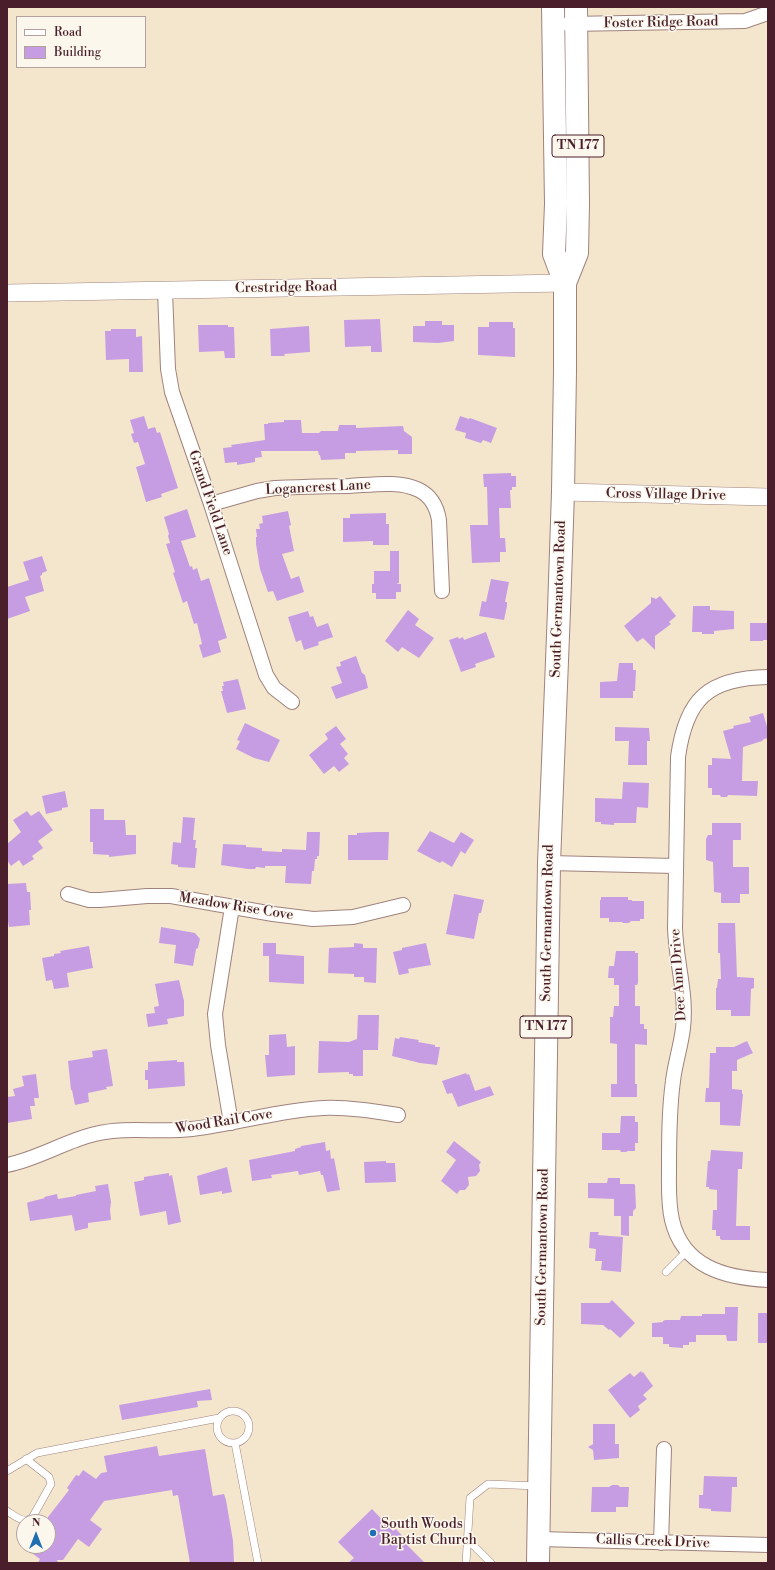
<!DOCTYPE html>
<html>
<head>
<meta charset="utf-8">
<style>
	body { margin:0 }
	#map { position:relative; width:775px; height:1570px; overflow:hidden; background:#f4e6cd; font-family:"Libre Bodoni",serif }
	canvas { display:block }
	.frame { position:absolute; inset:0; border:8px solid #4a1f2b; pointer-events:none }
	.legend { position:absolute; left:16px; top:16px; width:130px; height:52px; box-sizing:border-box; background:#fbf7ec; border:1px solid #b4a19f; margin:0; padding:5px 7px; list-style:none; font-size:12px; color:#4a1f2b }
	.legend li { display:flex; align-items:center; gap:8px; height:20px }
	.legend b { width:20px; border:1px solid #b4a19f }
	.north { position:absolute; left:16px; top:1514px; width:40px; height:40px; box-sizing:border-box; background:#fbf7ec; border:1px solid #b4a19f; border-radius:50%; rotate:0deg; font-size:11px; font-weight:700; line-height:16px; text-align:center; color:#4a1f2b }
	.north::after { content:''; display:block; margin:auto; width:14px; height:18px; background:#1f6fb2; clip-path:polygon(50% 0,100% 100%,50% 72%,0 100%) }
</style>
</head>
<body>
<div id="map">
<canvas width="775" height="1570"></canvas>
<div class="frame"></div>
<ul class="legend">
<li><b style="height:5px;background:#fff"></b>Road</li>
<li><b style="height:11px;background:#c69de3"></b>Building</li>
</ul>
<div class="north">N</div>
</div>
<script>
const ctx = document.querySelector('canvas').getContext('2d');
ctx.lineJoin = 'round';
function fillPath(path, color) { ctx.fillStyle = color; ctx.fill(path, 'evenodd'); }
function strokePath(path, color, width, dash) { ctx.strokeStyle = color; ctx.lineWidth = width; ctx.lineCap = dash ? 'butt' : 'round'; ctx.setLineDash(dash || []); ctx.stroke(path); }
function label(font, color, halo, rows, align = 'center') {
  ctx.font = font + ' "Libre Bodoni",serif'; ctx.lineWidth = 3; ctx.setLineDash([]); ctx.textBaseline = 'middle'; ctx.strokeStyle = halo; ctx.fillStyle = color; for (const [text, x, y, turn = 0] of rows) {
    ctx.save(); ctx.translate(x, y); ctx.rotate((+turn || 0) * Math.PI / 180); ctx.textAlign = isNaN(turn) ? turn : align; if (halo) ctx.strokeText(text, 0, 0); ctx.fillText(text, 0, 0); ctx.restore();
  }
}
fillPath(new Path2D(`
	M380,319L382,352H371V346L345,347L344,320Z
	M425,321H442V325H454V341L438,343L413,342V326H425Z
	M489,322H513V328H515V357L478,355V327H489Z
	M198,325H228V327H234L235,358H225L224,351L199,352Z
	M309,326L310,352L284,354L285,356H271L270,329Z
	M111,329H136V337L142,336L143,372H129V359L106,360L105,331H111Z
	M144,416L148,429L155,427L157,433L160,432L178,488L161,494L162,497L146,502L136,467L145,464L138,442L134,443L131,434L134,433L130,420Z
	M460,416L469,419L470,418L497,428L491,443L483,440L481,443L465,438L466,433L455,430Z
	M284,420H301L302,433H319L321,431H338L339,425H356V428L403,426L404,431L412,437V454H398V450L356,451V453H345V459L321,460L320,455H319L318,451H261L262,457L255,458V462L237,465V462L225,463L223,448L232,447L231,445L265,440L264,424H268V423L284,422Z
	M511,473V476H516V487H512V490H510L511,508H499L500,538H505L506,552H500V562L472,563L470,525H488L487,487H484L483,474Z
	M187,509L196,537L181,541L190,567L192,566L193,570L197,568L201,581L209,578L227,638L218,641L221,652L203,658L199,645L202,644L197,623L194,624L187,601L183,603L173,573L175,572L166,544L170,543L168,536L169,534L164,517Z
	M288,511L291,525L289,526L294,551L282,554L291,579L299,576L304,592L277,601L273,591L268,592L260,569L256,544V537H257L256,529H260L259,524L263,523L262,516Z
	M386,513V524H389V545H373V541L343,542V518H350V514Z
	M390,551H399V583L396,584H401V592H396V599H376V593H372V584H374V571H390Z
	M42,556L47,571L42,573V575L40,576L44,591L25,597L30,611L7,619V587L29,580L23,562Z
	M491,579L509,582L505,602H507V606L504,620L479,616L482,601L486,602Z
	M660,596L676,616L669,622L671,624L655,636V650L643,638L637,642L624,626L651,603V597L656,599Z
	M693,606H710V610L734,611V629L714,631V634H702V632H692Z
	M408,610L419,619L415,625L434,638L419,658L402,647L398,652L385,641Z
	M308,611L310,617L313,616L317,627L328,623L333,637L318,642L319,645L304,650L301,640L296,642L288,617Z
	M750,623H768V640H763V641H750Z
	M486,632L495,657L475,664L476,667L461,672L449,640L458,637L459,639L463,637L464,640Z
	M356,656L362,673L365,675L368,688L336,699L331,687L342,683L336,667L341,666L340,662Z
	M619,663H633V670H636L635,691H633V698H600V682L617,681Z
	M238,679L246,709L227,713L221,691H223L222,686H224L223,682Z
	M763,713L768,730V738L764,739L762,741L743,747L742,781H758L757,796L728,795L727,797H721L720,795H712V788H708V765H712V758L731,759L723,731L734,728L733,726L751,722L749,717Z
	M245,723L280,740L269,762L254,758L236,749L240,741L237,740Z
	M336,726L346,739L340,744L348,754L344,758L349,764L339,772L334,766L324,774L309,755L328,739L325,734Z
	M615,727L649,728L650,741H647V765H628L629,741H615Z
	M623,782L649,783L648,808L637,807L636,823H614V825L601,824V822H595V798L622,799Z
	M65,791L68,807L62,808V810L46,814L42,796Z
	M90,809H104V820H125L126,835H136V854L109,857V855L93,854V842H90Z
	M27,811L31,816L39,811L53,830L38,841L43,848L32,856L34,859L23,866L19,860L11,866L7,860V844L21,832L13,820Z
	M183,817L195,818L193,840H196L195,848H197L195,868L178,867V865L171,864L173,842L181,843Z
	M712,823H741V840H733V867H749V894H740V903H721V893L714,892L713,862L706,860V839L708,835H712Z
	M430,831L454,843L461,832L474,840L465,854L461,851L452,867L442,861L440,863L438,862L417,851Z
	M307,832H320L319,856H317V859H315L314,871H312L311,884L285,883L286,866H265V868L256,867L255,869H248L221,865L223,844L246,845V847L262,848V851L282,852V849L306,850Z
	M376,832H389L388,860H348V835H357V833Z
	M26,883L27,892H30L31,910H29L30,925L9,927L7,915V884Z
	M454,894L484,900L481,913H479L474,939L446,934Z
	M601,897H628V900H632V901H644V919H640V921H631L629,923H623L622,922H609V918H600V900H601Z
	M718,923H735L737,977L754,978V988L751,989L750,1016H731V1010H716V988H717L718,979H721L720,953H718Z
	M161,927L195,933L200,939L198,948L196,949L193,966L174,963L176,945L159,943Z
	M263,943H276V954L304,956V984L269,982V956H263Z
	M354,943L363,944V948H377L376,983L364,982V977H354V974L328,973L329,948L354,947Z
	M426,943L431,965L408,969L409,973L399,975L393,952L402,950V948Z
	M89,946L93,968L67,973L69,987L54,989L52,980L46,981L42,958L54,956V954L61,953L60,951Z
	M616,951H635V953H638V983L637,985H635V1006H640V1024H644V1029H647V1045L635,1044V1084H637V1097H611V1084H617V1044L610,1043V1017H613L614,1006H619V985H614V978H608L609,966H614Z
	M179,980L184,1001V1016L167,1019L168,1024L148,1027L146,1014L155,1013L154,1007L159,1006L155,984Z
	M358,1015H379L378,1050H363V1076H353V1074H349V1072L318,1073L319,1041L349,1042L357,1039Z
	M286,1034L287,1047L295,1046V1075L267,1077L265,1055H269V1035Z
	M400,1037L419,1040L418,1042L435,1045V1047H440L437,1065L420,1063L392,1056L395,1038L399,1039Z
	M747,1041L753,1053L737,1060V1071H732V1089L742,1090V1094H743L740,1126L720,1125V1102H705L706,1088H709L710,1053H716V1047H734Z
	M107,1049L113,1086L106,1087L107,1089L88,1093L89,1102L75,1105L72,1090H71L68,1061L93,1057L92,1051Z
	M177,1060V1062H184L185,1086L148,1089V1080H145V1070H148V1062Z
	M466,1073L467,1075L469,1074L475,1091L490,1086L494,1095L458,1107L452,1093L447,1094L442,1081Z
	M36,1074L39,1098H34L35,1106H30L32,1119L7,1123V1097L15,1096L13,1089L24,1086L22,1076Z
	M621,1116H635V1122H638V1143H635V1151H628L626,1152H621L620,1150H602V1133H620Z
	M454,1141L481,1162L479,1165L480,1171L476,1176L468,1177L469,1185L465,1190H460L457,1194L441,1181L456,1160L446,1152Z
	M325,1142L326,1151L330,1150L331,1159L334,1158L340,1190L327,1192L323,1175H321L320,1171L299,1175L298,1171L271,1175L272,1178L252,1181L249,1160L295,1151V1149L301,1147V1146Z
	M711,1150L743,1152L742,1169H738L736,1226H750V1240H722L720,1239V1236H716V1230H712L713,1210H717V1190L709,1189V1187H706L708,1161H710Z
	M386,1161V1163H395L396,1182L365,1183L364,1162Z
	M227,1167L232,1192L222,1194V1191L200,1195L197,1176Z
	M169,1173V1176L172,1175L181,1222L168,1225L166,1211L140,1216L134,1182L144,1180V1177Z
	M608,1178H620V1184H634L635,1185L636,1208L633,1211V1216H629V1236L621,1235V1216H614V1199L588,1198V1183H607Z
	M108,1184L111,1202L110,1210L111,1220L88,1223V1228L75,1231L72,1215L30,1221L27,1203L29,1202L45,1198L44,1197L57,1194L58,1199L76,1196V1195L96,1191L95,1186Z
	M590,1232H599L598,1235L623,1237L621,1272L601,1270L602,1261H595L596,1249L589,1248Z
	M612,1300L635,1323L620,1338L610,1329L609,1330L603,1325L581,1324V1303H609Z
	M725,1307H738L737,1341H727L726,1335H696V1342H689V1345H683V1348L669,1347V1344H663V1337H652V1323L663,1322V1321L665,1320H680L681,1316H702V1314H725Z
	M758,1313H768V1343H758Z
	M641,1371L642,1373L643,1372L653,1386L643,1395L647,1399L638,1406L640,1410L630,1418L608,1390L630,1373L634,1377Z
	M210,1389L212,1400L197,1401L198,1407L122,1420L119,1405Z
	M593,1424H615V1444H619V1458L594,1460L593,1450L588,1447L593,1444Z
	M157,1446L159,1456L205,1449L213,1496L224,1494L226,1500L233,1541L234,1563H190L178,1495L173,1496L172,1490L104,1501L90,1520L102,1529L89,1547L78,1539L63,1560H57L58,1563H38L40,1559L22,1546H48V1517L69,1490L67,1488L76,1475L79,1476L83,1470L96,1479L101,1473L107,1472L104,1456Z
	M704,1476L737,1477V1487H732L731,1512L711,1511V1509L699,1508V1495H703Z
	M612,1485H618L620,1487H629L628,1507H616V1512H591L592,1487H609Z
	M372,1509L393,1531L396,1529L407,1541L405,1543L425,1563H348L354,1558L338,1542Z`), '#c69de3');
const service = new Path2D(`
	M666,1272L687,1251
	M217 1427a16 16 0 1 1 32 0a16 16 0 1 1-32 0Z
	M235,1443L258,1563
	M7,1471L37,1453L219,1418
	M7,1511C15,1516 23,1524 32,1518L51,1484L49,1477L26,1459
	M468,1540L491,1563
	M466,1563L470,1498L488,1484L538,1486`);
const minor = new Path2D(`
	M568,24L745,21L768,13
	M165,291L168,369L172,392L211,504L266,675L274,688L292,702
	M211,504L257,491L275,488C300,487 325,486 349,486C371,485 399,480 419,490C431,496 437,508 439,520L442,591
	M768,677C708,678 686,699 678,757L675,928C676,962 687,994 683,1028C681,1046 675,1063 673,1081C669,1110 669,1139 669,1169C669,1186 668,1203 672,1220C683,1267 725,1278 768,1280
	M549,863L675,866
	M68,894L89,900H100L147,896H171L273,914L313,919L353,917L403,905
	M231,1123L218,1045L215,1014L232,907
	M7,1165C38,1159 65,1141 95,1134C127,1126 159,1133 192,1129C236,1124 279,1110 323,1108C348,1107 373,1111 398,1115
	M539,1539L768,1545
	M661,1543L664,1449`);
const tertiary = new Path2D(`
	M7,293L565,283
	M563,492L768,497`);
const primary = new Path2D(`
	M565,283L577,253L578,204L576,7
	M538,1563L549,863L559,610L563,492L565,371V283L554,254L556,204L553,7`);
strokePath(service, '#9f827c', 8);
strokePath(minor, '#9f827c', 16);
strokePath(tertiary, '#9f827c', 18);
strokePath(primary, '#9f827c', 24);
strokePath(service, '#fff', 7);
strokePath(minor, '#fff', 14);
strokePath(tertiary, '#fff', 17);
strokePath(primary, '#fff', 22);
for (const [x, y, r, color] of [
	[373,1533,4,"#1f6fb2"]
]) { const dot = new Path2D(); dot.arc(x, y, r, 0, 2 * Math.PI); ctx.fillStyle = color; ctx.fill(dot); strokePath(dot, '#fbf7ec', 1.5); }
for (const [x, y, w] of [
	[578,146,52],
	[546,1027,52]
]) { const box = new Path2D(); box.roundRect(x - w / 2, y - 11, w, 22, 3); ctx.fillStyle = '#fbf7ec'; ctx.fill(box); strokePath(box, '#4a1f2b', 1); }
label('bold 13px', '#4a1f2b', null, [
	["TN 177",578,146],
	["TN 177",546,1027]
]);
label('14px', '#4a1f2b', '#fbf7ec', [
	["Foster Ridge Road",661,23,-1],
	["Crestridge Road",286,288,-1],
	["Logancrest Lane",318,488,-3],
	["Cross Village Drive",666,495,1],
	["Grand Field Lane",210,503,71],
	["South Germantown Road",559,599,-88],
	["Meadow Rise Cove",236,907,9],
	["South Germantown Road",548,923,-89],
	["Dee Ann Drive",679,975,-94],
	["Wood Rail Cove",224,1122,-9],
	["South Germantown Road",543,1247,-89],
	["Callis Creek Drive",653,1542,2]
]);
label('14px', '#4a1f2b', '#fbf7ec', [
	["South Woods",381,1525],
	["Baptist Church",381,1541]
], 'left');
</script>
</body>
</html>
